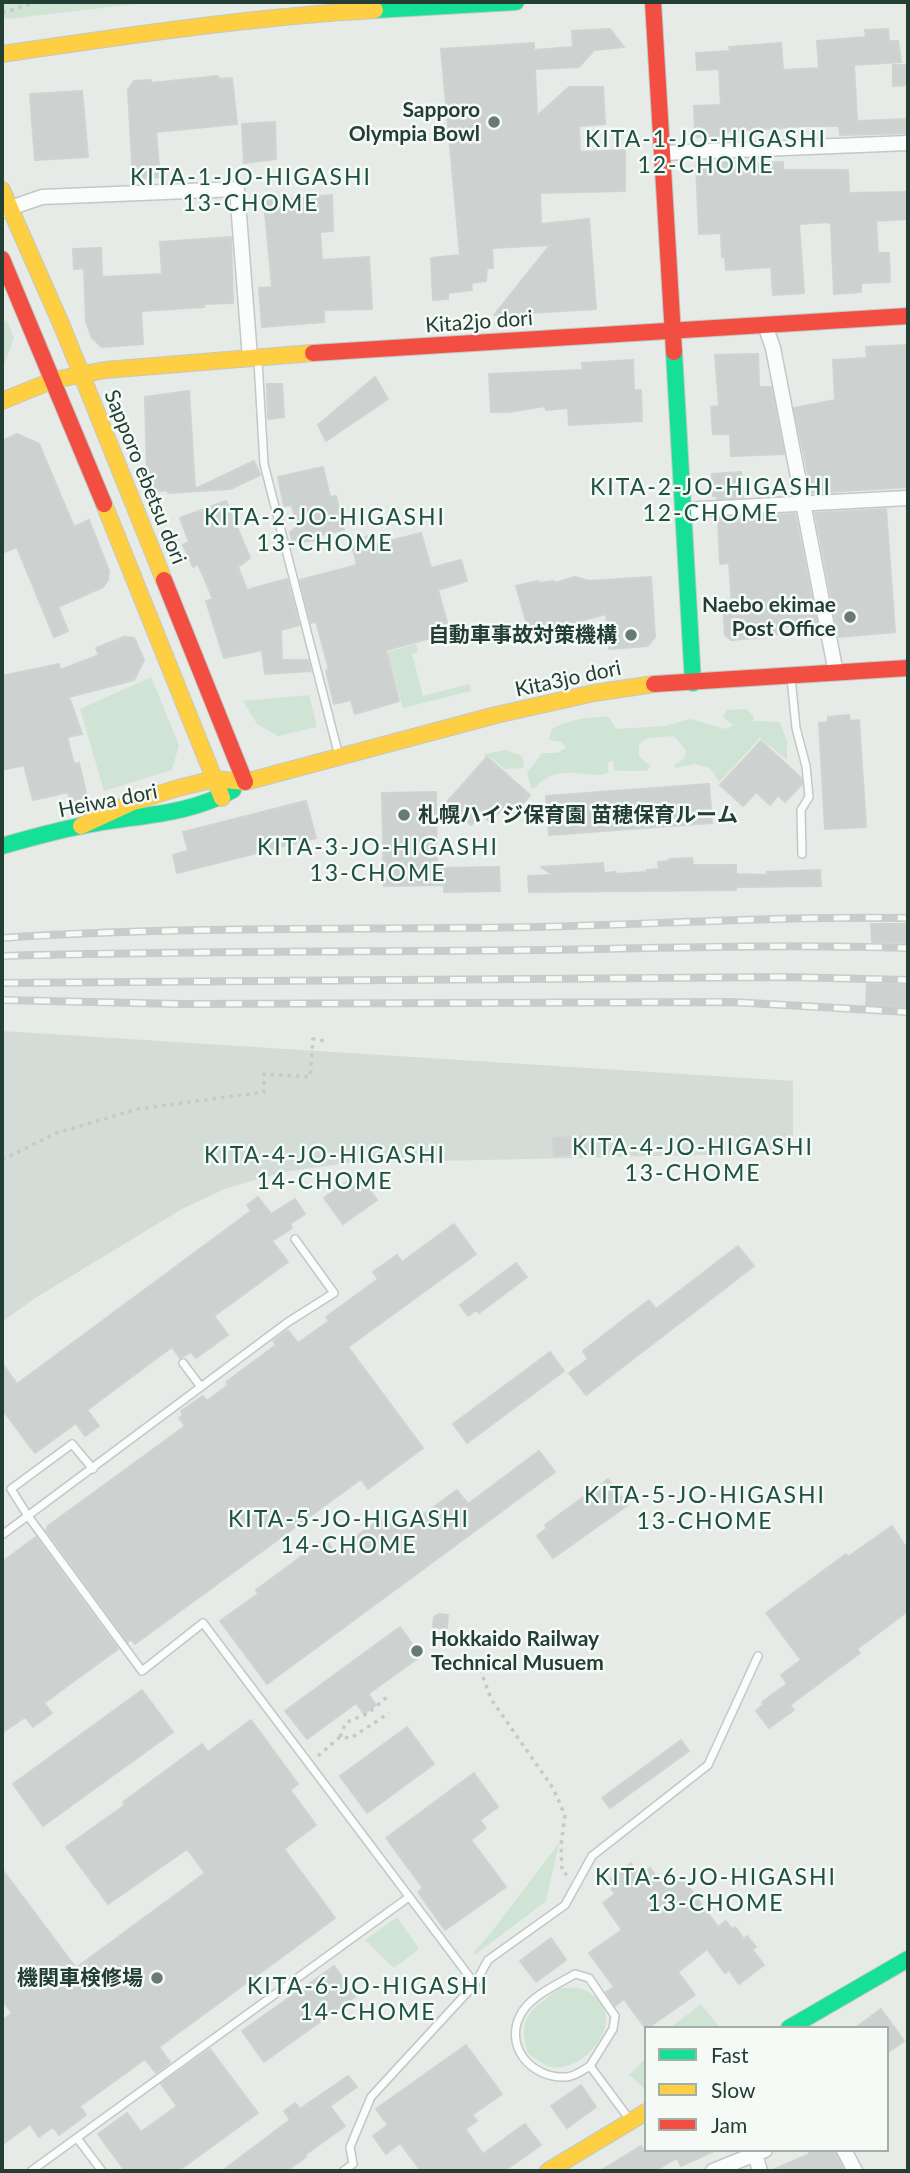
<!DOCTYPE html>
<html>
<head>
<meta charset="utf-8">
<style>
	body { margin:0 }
	#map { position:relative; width:910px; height:2173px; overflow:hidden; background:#e6ebe8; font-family:Lato,sans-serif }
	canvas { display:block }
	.frame { position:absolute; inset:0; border:4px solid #233f35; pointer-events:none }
	.legend { position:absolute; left:644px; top:2026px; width:245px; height:126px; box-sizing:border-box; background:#f5faf7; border:2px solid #a1afa9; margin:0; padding:9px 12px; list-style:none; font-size:21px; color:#233f35 }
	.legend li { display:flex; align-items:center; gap:14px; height:35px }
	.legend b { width:35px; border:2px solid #a1afa9 }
</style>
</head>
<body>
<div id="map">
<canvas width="910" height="2173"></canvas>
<div class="frame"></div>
<ul class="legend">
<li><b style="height:9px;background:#16e098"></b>Fast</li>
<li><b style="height:9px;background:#ffcf43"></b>Slow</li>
<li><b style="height:9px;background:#f24e42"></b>Jam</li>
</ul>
</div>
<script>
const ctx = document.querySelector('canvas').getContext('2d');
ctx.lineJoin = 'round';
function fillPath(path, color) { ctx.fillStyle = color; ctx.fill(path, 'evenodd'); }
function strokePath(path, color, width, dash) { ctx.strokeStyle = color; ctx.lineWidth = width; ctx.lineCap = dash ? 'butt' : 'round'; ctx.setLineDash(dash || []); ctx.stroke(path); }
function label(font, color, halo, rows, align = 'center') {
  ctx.font = font + ' Lato,"Noto Sans JP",sans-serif'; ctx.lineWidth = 5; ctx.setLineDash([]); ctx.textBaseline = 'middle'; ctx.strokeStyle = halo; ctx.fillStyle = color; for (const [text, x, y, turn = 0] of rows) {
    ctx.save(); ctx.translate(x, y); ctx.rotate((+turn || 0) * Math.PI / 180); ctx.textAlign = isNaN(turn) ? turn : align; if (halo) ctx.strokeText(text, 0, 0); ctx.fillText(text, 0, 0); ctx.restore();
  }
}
fillPath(new Path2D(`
	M2,1031L793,1081V1153L348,1163L284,1172L227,1188L182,1209L32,1300L2,1322Z`), '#d4dcd8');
fillPath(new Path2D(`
	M2,2H154L7,19L2,16Z
	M7,320L14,338L5,362L2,364V322Z
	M416,644L418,652L412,654L423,696L469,684L471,691L403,708L387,652Z
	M151,677L179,745L172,770L104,791L80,709Z
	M309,695L317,727L278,736L257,724L243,701Z
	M747,709L754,717L753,721L780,722L787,742V760L760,738L719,782L710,768L695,764L675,768L674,765C695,755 684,748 674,736L648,738L639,744V757L651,766L646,771H618L614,769L613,760L608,763V772L603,775C574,776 559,764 534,788H531L527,773L542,753H557L566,748L562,742L549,740L552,729C569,720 590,716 609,717L616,729L665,726L690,719L726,729L733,725L723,717L727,710Z
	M506,750L522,756L524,765L522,768L505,769L491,758L484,756L485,754Z
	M559,1843L546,1901L475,1955L474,1952L490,1934Z
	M397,1917L419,1949L394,1968L365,1940Z
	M560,1988C567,1988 575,1987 582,1989C587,1990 592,1994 596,1997C626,2024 582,2073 552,2067C543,2066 535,2058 528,2053C516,2016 533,2009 560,1988Z
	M701,2004L720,2028H670Z
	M646,2058V2087L644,2088L629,2075Z`), '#cfe4d4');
const building = new Path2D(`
	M610,29L624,47L594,50L579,67L535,69L537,116L569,87H603L605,124L579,126L580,152L625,150V191L540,193L541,224L589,219L596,309L494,315L550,245L492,248L493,268H487L486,281L471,283L472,290L448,293V299L433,300L431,258L460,255L441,49L534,43V50L573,47L572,31Z
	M888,29L889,41H898L901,62L854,65L857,121L908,119V133L840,135L839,126H807L720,132L721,136L695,137L694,106L721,105L719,69L697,70L696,53L730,51L729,47L781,43L783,70L819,68L817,41L866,37L865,30Z
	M893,65H908V85L893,86Z
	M218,76L219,79L232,78L237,124L156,132L160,177L133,179L128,90L134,81L151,80V83Z
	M82,91L88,157L35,160L30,94Z
	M275,122L276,159L244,163L242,124Z
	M743,161V164L783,162V170H848L849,193L908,192V219L876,221L878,253H889L890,282L861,283V292L834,294L831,224L828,222L799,224L804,293L773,295L771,267L726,270L725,257H722L721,233L699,234L696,164Z
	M332,195L333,231L320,232L322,260L369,257L372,309L324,310V322L262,327L259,288L272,287L264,201Z
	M231,237L233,303L204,304V307L141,311L143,344L102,347L92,338L86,322L84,268L74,269L73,249L101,248L102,277L162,274L160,242Z
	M908,345V487L812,493L794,408L835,400L833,360L867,358L866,347Z
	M758,354L759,387H771L784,454L731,456L730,434H713L711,407L719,406L715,355Z
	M633,360L634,391L641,390L642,421L569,425L568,408L546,410L545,406L508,412H491L489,374L583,370L582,363Z
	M375,377L388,399L326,441L318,425Z
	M267,384H282L284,417L268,419Z
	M189,391L195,489L254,461L260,475L230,489L168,493V490L154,492L147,471L145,397Z
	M17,434L39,444L74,527L89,520L109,571L108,580L103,587L58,607L68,631L54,637L17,547L2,553V441Z
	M323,467L330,497L336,496L344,530L316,536L317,540L293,543L290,532L297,527L292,505L284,506L278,477Z
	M741,472L743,497L717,499V496H713L712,474Z
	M226,501L250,558L238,567L247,590L287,579L299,625L281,630L282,660H308L311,671L265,674L262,650L224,658L206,601L213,599L198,564L193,567L183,545L189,542L180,518Z
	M886,509L895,632L839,637L815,513Z
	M795,514L817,624L780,627V634L768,635L769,637L731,640L725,635L723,606H732L729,563L720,564L718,518Z
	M421,533L431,568L461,560L467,581L438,590L450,633L386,650L399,701L355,714L351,700L334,704L326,670H329L316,621L311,623L300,580L357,565L351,541L372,535L374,545Z
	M575,577L589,581L651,577L655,637L648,646L609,649L606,614L530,634L516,586L538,581L539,583L554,581L555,583Z
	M124,637L134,638L144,660L134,680L69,697L82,734L67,737L74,764L79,763L87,797L70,801L68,792L33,800L24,765L2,770V676L59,664L60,670L99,655L96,648Z
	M849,715L850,721L859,720L866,827L825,829L819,723L828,722V717Z
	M761,741L801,778L802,784L785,802L778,795L770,805L756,792L743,806L720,785Z
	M487,757L530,795L511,817L502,809L490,822L481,814L471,825L447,802Z
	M709,784L712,823L549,835L546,796Z
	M436,792L437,868L499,867L500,891L444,892V885L384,886L382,793Z
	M306,801L316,838L177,873L173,855L188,851L183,832Z
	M692,858L693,865H736V874L767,875V872L820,870L821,886L736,887V890L529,892L528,876L553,875L541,867L603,863L604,873L616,872V874L647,872V870L659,869L658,862L669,861V859Z
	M871,924H908V943L872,942Z
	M867,984L908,985V1008L866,1005Z
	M587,1136L588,1153L554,1156L553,1138Z
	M358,1174L377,1200L343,1224L324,1198Z
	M258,1197L271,1214L295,1199L305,1214L290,1224L292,1228L272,1241L288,1262L214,1316L228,1335L196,1358L191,1352L180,1358L172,1347L87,1410L99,1426L85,1436L76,1423L35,1453L2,1409V1363L17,1384L251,1211L247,1205Z
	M454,1224L476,1254L348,1347L423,1448L368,1489L361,1479L135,1644L131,1639L128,1642L46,1530L48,1526L185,1426L179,1418L183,1415L181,1411L203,1396L207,1401L228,1385L226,1382L276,1345L273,1341L288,1330L298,1343L329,1321L326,1317L378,1279L373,1272L397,1255L402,1262Z
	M738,1246L754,1266L586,1395L569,1373L588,1359L583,1351L649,1300L656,1309Z
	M516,1263L527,1277L479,1313L476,1310L468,1316L460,1305Z
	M550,1352L564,1371L467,1443L453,1424Z
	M539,1451L555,1472L267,1684L220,1621L258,1594L256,1590L325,1539L335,1552L389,1512L402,1530L457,1490L468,1504Z
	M608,1479L628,1505L553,1558L537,1536L547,1528L545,1525Z
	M892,1526L908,1550V1611L857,1649L860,1653L790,1705L794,1710L769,1728L756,1711L764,1704L762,1702L787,1684L781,1675L801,1660L766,1613L846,1554L848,1557Z
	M36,1537L118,1649L44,1703L52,1713L33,1727L25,1717L2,1733V1562Z
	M439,1614L448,1615L447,1629L433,1627L434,1617Z
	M400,1627L421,1656L368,1694L376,1705L364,1714L356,1703L307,1739L285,1711Z
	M142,1690L173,1732L43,1826L13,1784Z
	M251,1720L298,1784L290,1790L316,1825L284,1849L335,1918L159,2047L170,2062L156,2073L145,2059L80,2106L86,2115L59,2135L53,2127L39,2137L30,2124L2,2145V2021L12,2013L2,2000V1869L76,1968L205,1873L187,1849L108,1904L66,1847L125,1805L123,1802L202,1744L208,1752Z
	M407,1727L434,1764L367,1813L340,1776Z
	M681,1740L689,1751L610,1808L602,1798Z
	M474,1773L498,1807L480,1820L486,1828L471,1840L506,1887L445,1930L418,1892L423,1888L386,1838Z
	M631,1863L640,1875L650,1868L664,1887L681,1876L718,1927L726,1921L732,1929L735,1927L744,1939L747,1936L756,1947L752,1949L764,1965L739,1984L729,1970L725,1973L707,1949L678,1972L695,1995L646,2029L624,1999L615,2006L606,1992L614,1987L589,1953L622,1930L603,1903L615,1894L606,1882Z
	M551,1938L566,1960L536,1982L520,1961Z
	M334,1966L356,1996L264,2062L242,2031Z
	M881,2009L904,2041L887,2053V2028H855Z
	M466,2045L502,2094L472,2115L477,2121L465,2129L483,2154L525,2124L541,2145L504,2171H421L400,2143L386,2154L373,2136L388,2125L376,2109Z
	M210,2049L258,2113L178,2171H125L98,2134L127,2113L141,2132L177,2106L161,2084Z
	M348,2076L357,2087L330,2106L345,2126L305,2155L306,2157L286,2171H222L290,2120L284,2111L295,2103L300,2109Z
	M581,2085L596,2107L567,2128L551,2106Z
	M641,2146L643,2150H716L681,2166L677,2158L655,2171H600Z
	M808,2150H834L844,2171H770L810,2154Z`);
fillPath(building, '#cdd2d0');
strokePath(building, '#cfd4d1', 2);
const lane = new Path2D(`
	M258,361L264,464L339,756
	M791,677L796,728L806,766L809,797L801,810L802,854
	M183,1363L201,1387
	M93,1469L72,1444L11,1489L28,1516L142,1671L203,1623L475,1984
	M2,1535L288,1322L334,1293L295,1239
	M590,2066L613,2029L615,2016L589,1978L575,1974C558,1984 533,1995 522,2012C502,2045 531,2079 566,2077C574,2077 583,2070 590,2066L630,2120
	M77,2138L102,2171
	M31,2171L409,1897
	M343,2171L353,2164L350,2147L371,2097L475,1984L488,1960L565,1905L592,1856L708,1765L758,1656`);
const street = new Path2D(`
	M662,153L908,143
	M4,210L42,197L237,189L250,358
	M765,325L773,348L836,673
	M683,510L908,498
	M844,2150L855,2171
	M755,2154L760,2171
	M713,2171L765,2150`);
const fast = new Path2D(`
	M375,10L516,2
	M674,352L693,683
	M2,846C33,837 65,828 97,823C143,815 191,814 233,790
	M789,2028L908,1959`);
const slow = new Path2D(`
	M2,54C126,36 249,17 375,10
	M2,190L62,326L164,580
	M2,401L54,380L105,370L313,353
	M104,504L222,798
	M81,826L133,802L178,788L215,779L245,782L496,715L594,693L654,684
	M548,2171L646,2112`);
const jam = new Path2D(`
	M653,2L674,352
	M2,259L104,504
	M313,353L908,316
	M164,580L245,782
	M654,684L908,668`);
strokePath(lane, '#c3c8c5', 10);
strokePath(street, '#c3c8c5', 17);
strokePath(fast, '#c1c9c5', 18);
strokePath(slow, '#c1c9c5', 18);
strokePath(jam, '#c1c9c5', 18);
strokePath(new Path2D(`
	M2,13L36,2
	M2,1160L56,1133L138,1109L264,1092V1074L310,1077L313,1039L326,1041
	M480,1669L491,1699L553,1788L565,1815L561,1845L562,1871L567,1875
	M340,1737C347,1718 348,1722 364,1715C372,1711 380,1703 387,1697
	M318,1756L340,1737L351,1738L389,1713`), '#c2cbc6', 3.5, [3.5, 5]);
strokePath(lane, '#fbfcfc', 7);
strokePath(street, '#fbfcfc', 14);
strokePath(fast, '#16e098', 16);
strokePath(slow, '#ffcf43', 16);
strokePath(jam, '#f24e42', 16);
const rail = new Path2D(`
	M2,938C180,926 359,930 537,927C661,924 784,916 908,918
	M2,956C180,951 359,952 537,950C661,948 784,944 908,948
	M2,983L786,977L908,980
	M2,1000L182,1004L731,1002L908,1012`);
strokePath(rail, '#c8ccca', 8);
strokePath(rail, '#f5faf7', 5, [16]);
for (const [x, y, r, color] of [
	[494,122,7,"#677b74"],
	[850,617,7,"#677b74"],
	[631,635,7,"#677b74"],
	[404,815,7,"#677b74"],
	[417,1651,7,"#677b74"],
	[157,1978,7,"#677b74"]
]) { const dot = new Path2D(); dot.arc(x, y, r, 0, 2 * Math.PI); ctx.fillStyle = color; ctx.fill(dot); strokePath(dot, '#f5faf7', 2.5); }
label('bold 21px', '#233f35', '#f5faf7', [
	["Sapporo",480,110],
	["Olympia Bowl",480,134],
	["Naebo ekimae",836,605],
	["Post Office",836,629],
	["自動車事故対策機構",617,635],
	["札幌ハイジ保育園 苗穂保育ルーム",418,815,"left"],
	["Hokkaido Railway",431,1639,"left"],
	["Technical Musuem",431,1663,"left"],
	["機関車検修場",143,1978]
], 'right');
label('21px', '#233f35', '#f5faf7', [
	["Kita2jo dori",479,322,-4],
	["Sapporo ebetsu dori",145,477,68],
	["Kita3jo dori",568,679,-12],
	["Heiwa dori",108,801,-11]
]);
ctx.letterSpacing = '2px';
label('23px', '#1f5140', '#f5faf7', [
	["KITA-1-JO-HIGASHI",706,140],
	["12-CHOME",706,166],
	["KITA-1-JO-HIGASHI",251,178],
	["13-CHOME",251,204],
	["KITA-2-JO-HIGASHI",711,488],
	["12-CHOME",711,514],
	["KITA-2-JO-HIGASHI",325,518],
	["13-CHOME",325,544],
	["KITA-3-JO-HIGASHI",378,848],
	["13-CHOME",378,874],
	["KITA-4-JO-HIGASHI",693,1148],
	["13-CHOME",693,1174],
	["KITA-4-JO-HIGASHI",325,1156],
	["14-CHOME",325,1182],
	["KITA-5-JO-HIGASHI",705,1496],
	["13-CHOME",705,1522],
	["KITA-5-JO-HIGASHI",349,1520],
	["14-CHOME",349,1546],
	["KITA-6-JO-HIGASHI",716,1878],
	["13-CHOME",716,1904],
	["KITA-6-JO-HIGASHI",368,1987],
	["14-CHOME",368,2013]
]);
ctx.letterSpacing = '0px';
</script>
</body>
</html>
